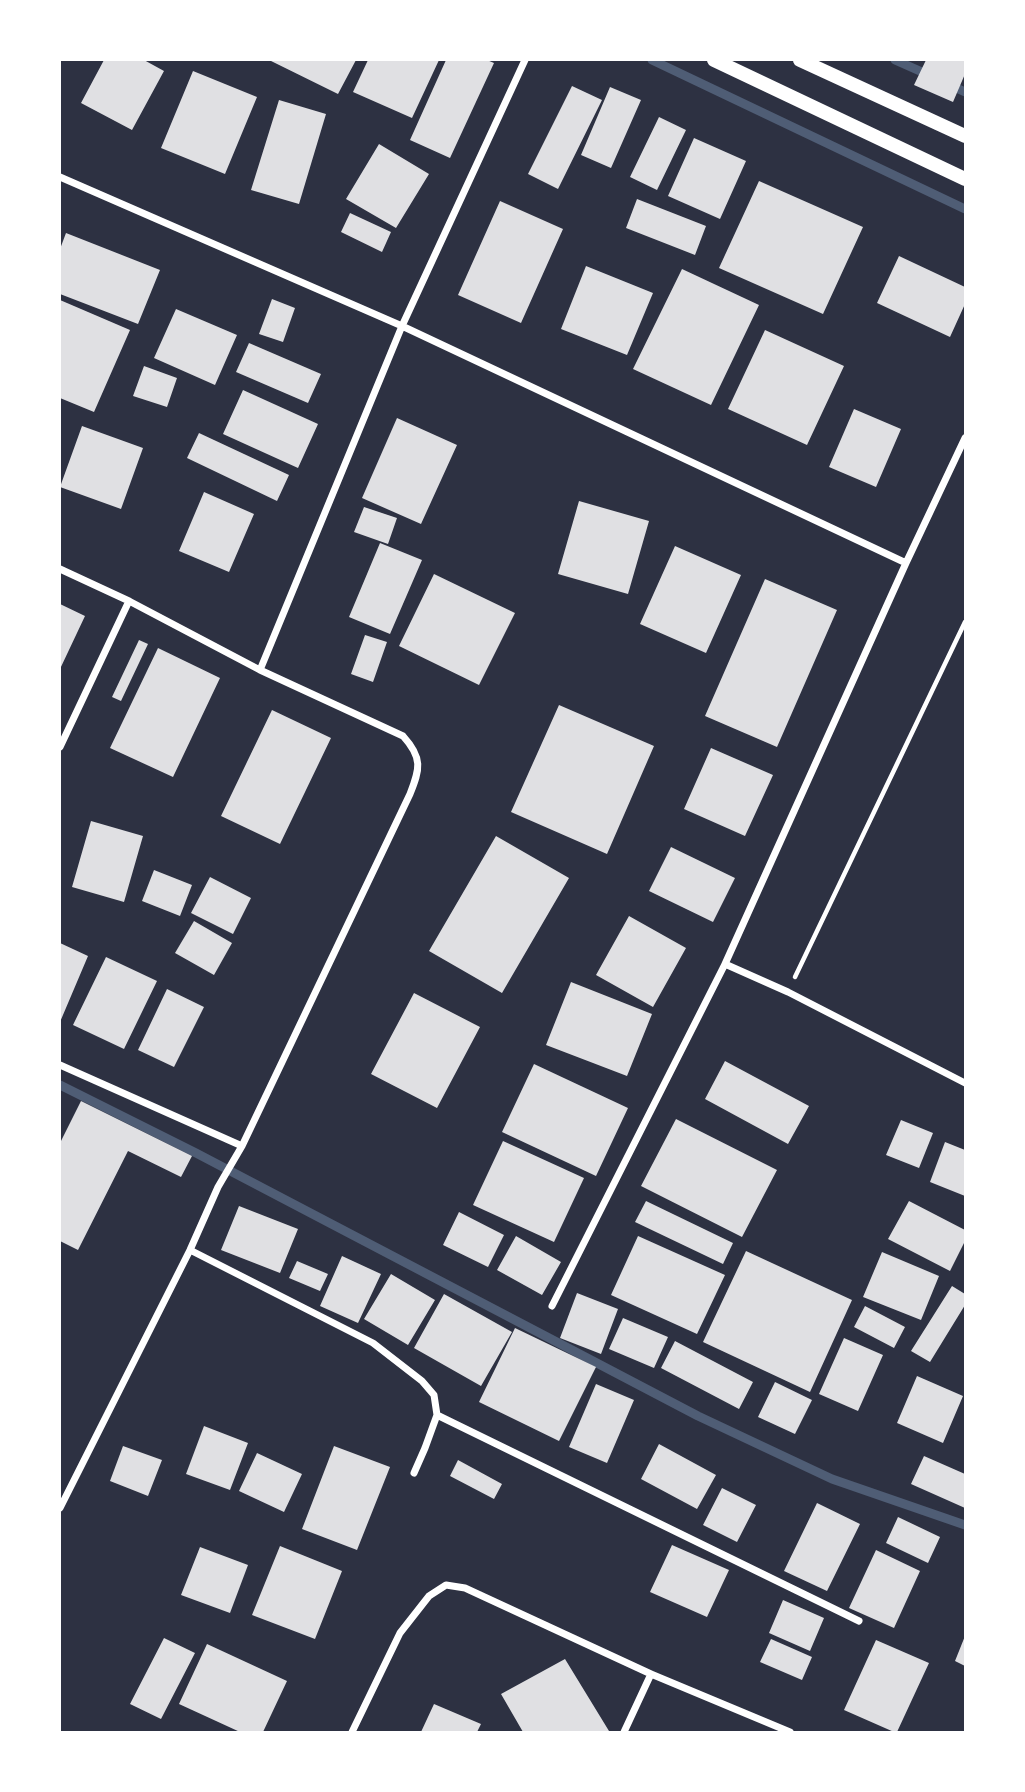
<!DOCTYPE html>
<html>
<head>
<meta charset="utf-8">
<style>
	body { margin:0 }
	#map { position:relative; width:1025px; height:1792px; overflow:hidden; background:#2d3142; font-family:Poppins,sans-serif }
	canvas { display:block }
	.frame { position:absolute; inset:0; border:61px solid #fff; pointer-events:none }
</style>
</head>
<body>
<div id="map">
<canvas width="1025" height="1792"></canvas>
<div class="frame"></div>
</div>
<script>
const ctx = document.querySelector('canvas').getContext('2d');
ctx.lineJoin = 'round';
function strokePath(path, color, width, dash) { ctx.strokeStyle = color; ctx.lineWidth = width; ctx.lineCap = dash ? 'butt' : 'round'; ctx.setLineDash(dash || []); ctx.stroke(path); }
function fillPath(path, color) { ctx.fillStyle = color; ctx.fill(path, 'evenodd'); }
strokePath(new Path2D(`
	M652,60L965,209
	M895,60L931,76
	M950,85L965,92
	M60,1085L196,1153L698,1416L832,1479L965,1525`), '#4f5d75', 9);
fillPath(new Path2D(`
	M104,60H144L164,71L132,130L81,103Z
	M269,60H356L338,94Z
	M368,60H439L412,118L353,92Z
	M446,60H487L494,63L450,158L410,140Z
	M926,60H965V74L953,102L914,85Z
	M193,71L257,97L225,174L161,148Z
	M572,86L602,100L558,189L528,174Z
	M610,87L641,100L611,168L581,155Z
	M279,100L326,114L299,204L251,190Z
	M659,117L686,130L657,190L630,177Z
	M694,138L746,161L720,219L668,196Z
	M379,144L429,174L396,228L346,199Z
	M759,181L863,227L823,314L719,268Z
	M637,199L706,226L695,255L626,228Z
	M500,201L563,229L521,323L458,295Z
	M350,213L391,232L382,252L341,232Z
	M66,233L160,270L138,324L60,294V249Z
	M899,256L965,287V304L950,337L877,303Z
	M586,266L653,293L627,355L561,329Z
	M682,269L759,305L711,405L633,369Z
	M272,299L295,308L283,342L259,334Z
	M60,300L130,330L94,412L60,398Z
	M176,309L237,335L215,385L154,358Z
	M765,330L844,366L807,445L728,409Z
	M249,343L321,374L308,403L236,372Z
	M144,366L177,378L167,407L133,396Z
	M243,390L318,424L298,468L223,434Z
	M854,409L901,429L876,487L829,467Z
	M397,418L457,445L421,524L362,498Z
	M82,426L143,448L121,509L60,487Z
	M199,433L289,475L277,501L187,458Z
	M204,492L254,514L229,572L179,551Z
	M579,501L649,521L628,594L558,574Z
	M364,507L397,518L388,544L354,532Z
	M380,543L422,560L390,634L349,617Z
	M675,546L741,575L706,653L640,624Z
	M434,574L515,613L479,685L399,646Z
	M765,579L837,610L777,747L705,716Z
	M60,604L85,616L60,669Z
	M365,635L387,642L373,682L351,674Z
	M139,640L148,644L121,701L112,697Z
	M158,648L220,678L173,777L110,748Z
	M559,705L654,746L607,854L511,812Z
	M272,710L331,738L280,844L221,816Z
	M711,748L773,775L745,836L684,809Z
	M91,821L143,836L124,902L72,887Z
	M496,836L569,878L502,993L429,951Z
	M671,847L735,878L713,922L649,891Z
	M154,870L192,885L180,916L142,901Z
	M210,877L251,898L233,934L191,913Z
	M629,916L686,948L653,1007L596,975Z
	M194,921L232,943L214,975L175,953Z
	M60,943L88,956L60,1022Z
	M106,957L157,981L124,1049L73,1025Z
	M571,982L652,1014L627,1076L546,1045Z
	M167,989L204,1007L174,1067L138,1050Z
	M414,993L480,1027L437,1108L371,1074Z
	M725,1061L809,1106L788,1144L705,1099Z
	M534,1064L628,1108L596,1176L502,1132Z
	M81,1101L192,1156L181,1177L128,1151L78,1250L60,1241V1143Z
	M676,1119L777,1170L742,1237L641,1186Z
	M901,1120L933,1133L919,1168L886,1155Z
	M503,1141L584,1178L554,1242L473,1205Z
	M945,1142L965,1150V1196L930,1182Z
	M646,1201L733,1243L723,1264L635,1222Z
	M909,1201L965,1230V1241L950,1271L888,1239Z
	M239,1206L298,1229L280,1273L221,1250Z
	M459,1212L504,1235L488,1267L443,1245Z
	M516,1236L561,1262L542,1295L497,1270Z
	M638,1236L725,1275L697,1334L611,1295Z
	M746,1251L852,1300L810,1392L703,1342Z
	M882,1252L939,1276L921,1320L863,1297Z
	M342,1256L381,1274L358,1323L320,1306Z
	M297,1261L328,1274L320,1291L289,1278Z
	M391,1274L435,1300L408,1345L364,1319Z
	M952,1286L965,1294V1305L930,1362L911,1351Z
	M577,1293L618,1309L601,1354L560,1338Z
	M444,1294L512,1332L481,1386L414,1348Z
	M865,1306L905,1327L894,1348L854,1327Z
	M623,1318L668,1337L654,1368L609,1349Z
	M515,1328L596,1367L559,1441L479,1402Z
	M844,1338L883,1355L858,1411L819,1394Z
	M675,1341L753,1382L739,1409L661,1368Z
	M917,1376L963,1396L943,1443L897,1423Z
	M775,1382L812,1400L795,1434L758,1417Z
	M596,1384L634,1400L607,1463L569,1447Z
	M204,1426L248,1443L230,1490L186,1474Z
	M659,1444L716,1475L697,1509L641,1479Z
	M123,1446L162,1460L148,1496L110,1481Z
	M334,1446L390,1467L357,1550L302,1529Z
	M257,1453L302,1474L284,1512L239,1491Z
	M924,1456L965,1474V1508L911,1484Z
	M458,1460L502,1484L494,1499L450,1476Z
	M722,1488L756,1505L737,1542L703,1525Z
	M817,1503L860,1524L827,1591L784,1571Z
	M898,1517L940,1537L928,1563L886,1543Z
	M672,1545L729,1570L707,1617L650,1592Z
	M280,1546L342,1571L315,1639L252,1615Z
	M200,1547L248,1565L230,1613L181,1595Z
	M876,1550L920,1571L894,1628L849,1608Z
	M783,1600L824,1618L810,1651L769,1633Z
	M965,1636V1666L955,1661Z
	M164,1638L195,1653L161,1719L130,1704Z
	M771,1639L812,1657L802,1680L760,1662Z
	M876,1640L929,1663L897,1732H894L844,1710Z
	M207,1644L287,1681L263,1732H240L179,1704Z
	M565,1659L609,1731L607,1732H523L501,1694Z
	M434,1704L481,1724L477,1732H421Z`), '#e0e0e3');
strokePath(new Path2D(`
	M795,977L965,622`), '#fff', 4.5);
strokePath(new Path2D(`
	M60,177L402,326L906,563
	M60,569L129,601L260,670L403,736C423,758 420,769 410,794L242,1146L218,1187L190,1250L60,1508
	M260,670L402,326L525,60
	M60,747L129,601
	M725,964L788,992L965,1083
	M60,1065L242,1146
	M190,1250L373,1343L422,1381L434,1395L437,1415L425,1448L414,1473
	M552,1306L725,964L906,563L965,438
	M437,1415L859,1621
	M352,1732L400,1633L429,1596L446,1585L465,1588L651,1674L790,1732
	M624,1732L651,1674`), '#fff', 7);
strokePath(new Path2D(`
	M714,60L965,179
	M800,60L965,136`), '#fff', 14);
</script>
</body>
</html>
